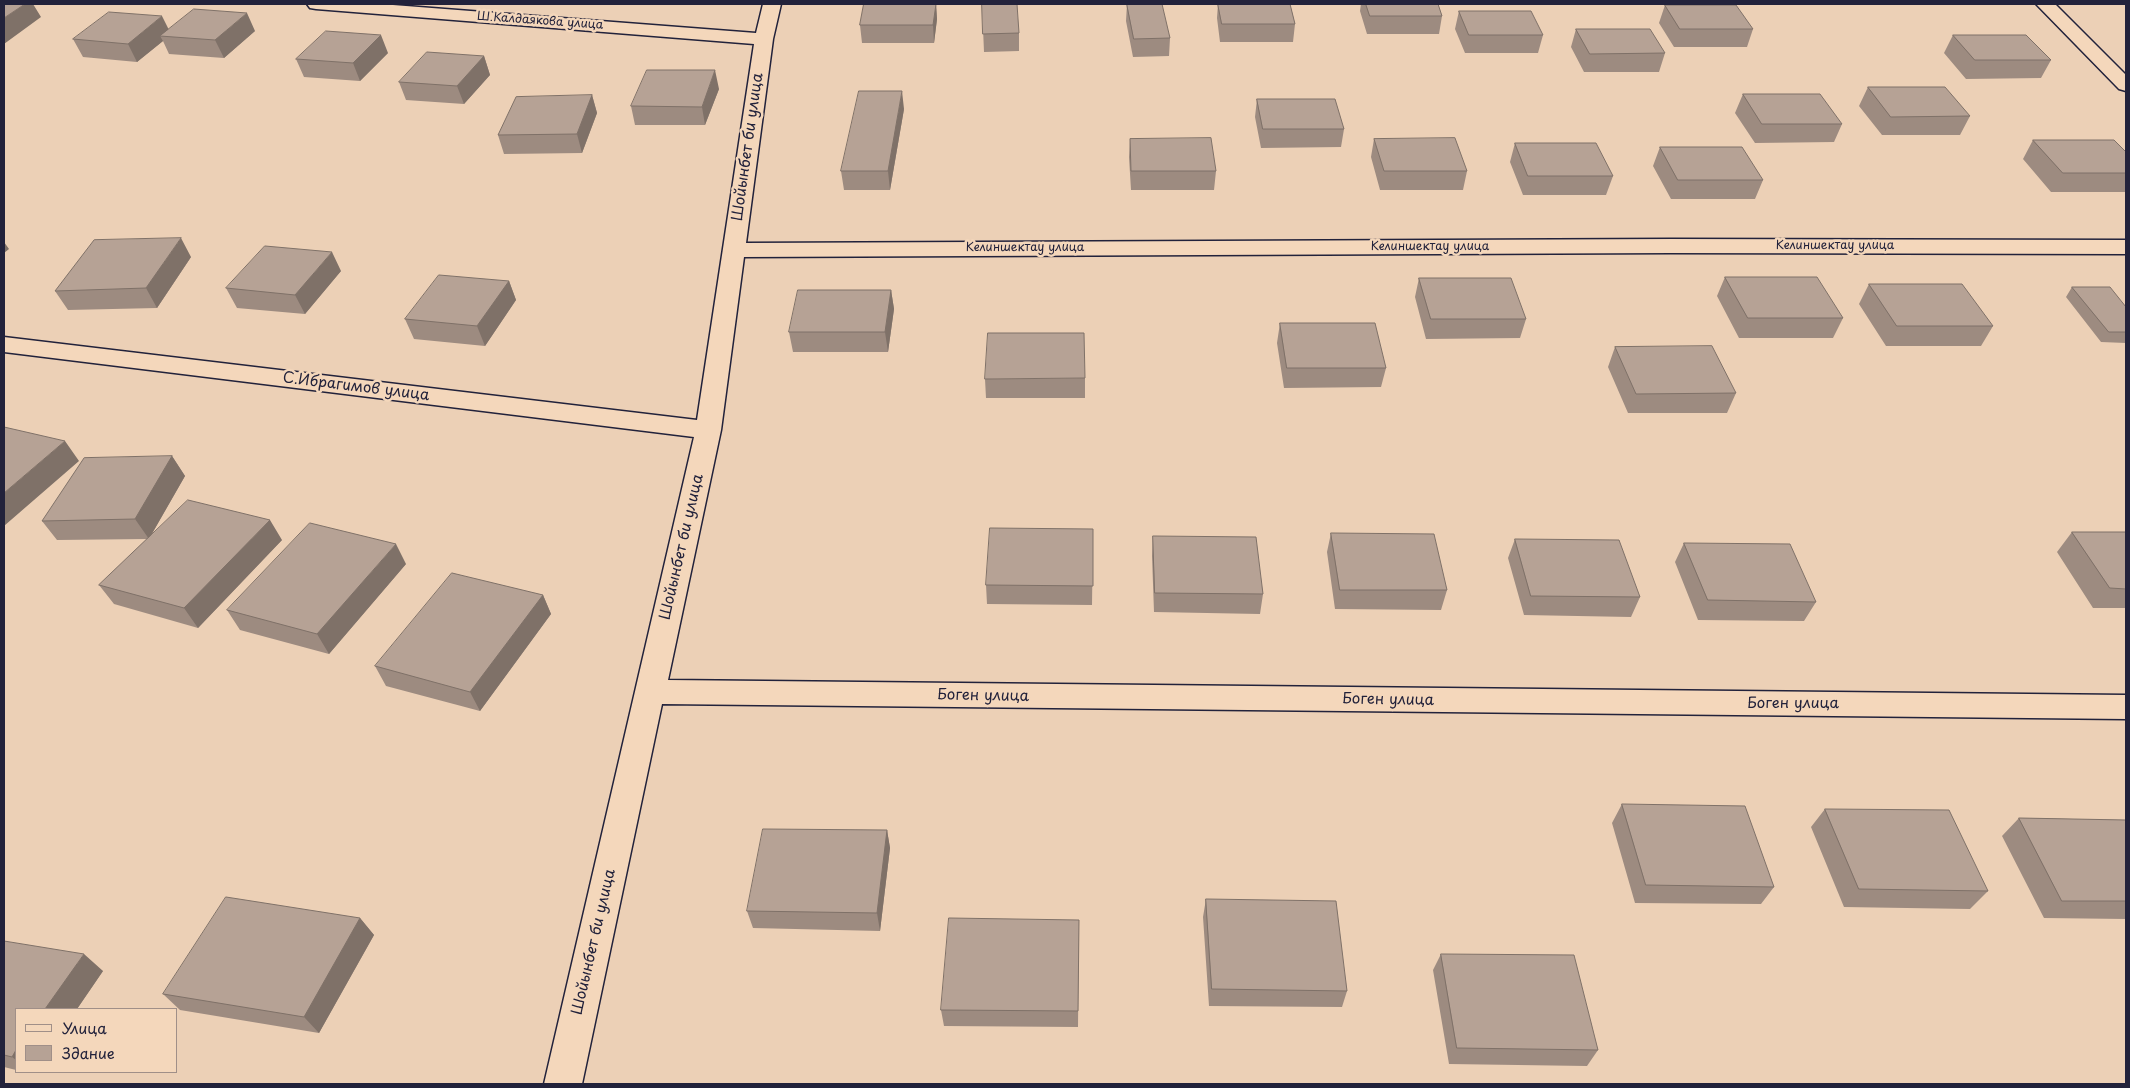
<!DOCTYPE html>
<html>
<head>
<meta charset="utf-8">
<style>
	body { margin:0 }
	#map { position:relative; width:2130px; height:1088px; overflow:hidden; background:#ecd0b6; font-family:"Playpen Sans",sans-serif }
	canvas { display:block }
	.frame { position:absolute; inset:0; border:5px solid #22223b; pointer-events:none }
	.legend { position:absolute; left:15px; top:1008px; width:162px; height:65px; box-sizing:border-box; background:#f4d7bb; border:1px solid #a08f88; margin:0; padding:6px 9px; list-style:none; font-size:15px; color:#22223b }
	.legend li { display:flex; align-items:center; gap:10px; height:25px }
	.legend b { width:25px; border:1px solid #a08f88 }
</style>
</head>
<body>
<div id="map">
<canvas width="2130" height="1088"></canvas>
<div class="frame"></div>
<ul class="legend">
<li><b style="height:6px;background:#f4d7bb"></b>Улица</li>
<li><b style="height:14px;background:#b6a295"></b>Здание</li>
</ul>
</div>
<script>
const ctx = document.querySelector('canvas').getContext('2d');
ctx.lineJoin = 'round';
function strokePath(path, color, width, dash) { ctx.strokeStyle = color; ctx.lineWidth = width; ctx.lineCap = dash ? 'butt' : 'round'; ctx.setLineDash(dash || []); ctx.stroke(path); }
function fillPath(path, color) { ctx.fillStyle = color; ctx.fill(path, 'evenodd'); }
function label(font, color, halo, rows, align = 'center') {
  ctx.font = font + ' "Playpen Sans",sans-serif'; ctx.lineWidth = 5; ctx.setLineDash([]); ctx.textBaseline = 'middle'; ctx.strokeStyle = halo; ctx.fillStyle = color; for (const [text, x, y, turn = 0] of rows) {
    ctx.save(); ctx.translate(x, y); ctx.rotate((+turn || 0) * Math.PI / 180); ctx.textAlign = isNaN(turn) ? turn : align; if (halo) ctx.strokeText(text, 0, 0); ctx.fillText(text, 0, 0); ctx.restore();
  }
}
const minor = new Path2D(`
	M307,4H380L756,33L763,4H781L773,39L746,243L1671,239L2126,240V254L1671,253L744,257L721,430L668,680L2126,695V719L662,704L582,1084H544L694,437L4,352V337L697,420L754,44L316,9L310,8Z
	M2036,4H2055L2126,75V91L2119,89Z`);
strokePath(minor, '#22223b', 3);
fillPath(minor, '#f4d7bb');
fillPath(new Path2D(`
	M864,4H936L937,19L934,43H862L860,25Z
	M982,4L1019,33V51L984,52Z
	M1127,4L1170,38L1169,56L1133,57L1126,21Z
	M1218,4H1290L1295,24L1293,42H1220L1217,18Z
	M1361,4H1438L1442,16L1439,34H1367L1360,11Z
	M1665,5L1753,29L1747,47H1674L1659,23Z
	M1459,11L1543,35L1538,53H1465L1455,29Z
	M1576,29L1665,53L1659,72H1584L1571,47Z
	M169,30L255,31L224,58L169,54L163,41L137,62L83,57L73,39Z
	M1953,35L2051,60L2041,78L1966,79L1944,53Z
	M388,53L360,81L304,77L296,59Z
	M484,56L490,75L464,104L406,100L399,82Z
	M1868,87L1970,116L1960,135H1882L1859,106Z
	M719,89L705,125H635L631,106Z
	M1743,94L1842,124L1834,142L1755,143L1735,113Z
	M592,95L597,113L582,153L504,154L498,135Z
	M1257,99L1344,129L1341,147L1261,148L1255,117Z
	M904,109L890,190H844L841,171Z
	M1130,139L1216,171L1214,190H1131L1129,157Z
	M1374,139L1467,171L1463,190H1380L1371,157Z
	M2033,140L2126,152V192H2051L2023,159Z
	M1515,143L1613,176L1606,195H1523L1510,162Z
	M1660,147L1763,180L1755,199H1671L1653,166Z
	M191,257L157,308L68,310L55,291Z
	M341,271L305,314L237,308L226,288Z
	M1725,277L1843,318L1833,338H1739L1717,296Z
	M1419,278L1526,319L1520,338L1426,339L1415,297Z
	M509,281L516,300L485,346L414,339L405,319Z
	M1869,284L1993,326L1981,346H1886L1859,304Z
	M2072,287L2126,307V343L2101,342L2066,297Z
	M891,290L894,309L888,352H793L789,332Z
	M1280,323L1386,368L1381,387L1284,388L1277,343Z
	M1615,347L1736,393L1727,413H1628L1608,367Z
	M1085,378V398H986L985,379Z
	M172,456L185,476L151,535L282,540L198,628L114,604L99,585L147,539L57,540L42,521Z
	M1093,529L1092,605L987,604L986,585Z
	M2072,532H2126V608H2093L2057,552Z
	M1331,533L1447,590L1441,610L1335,609L1327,552Z
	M1153,536L1263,594L1260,614L1154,612L1152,556Z
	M1515,539L1640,597L1631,617L1524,615L1508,558Z
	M1684,543L1816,602L1804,621L1698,620L1675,562Z
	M406,564L329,654L240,630L227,610Z
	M543,595L551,614L480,711L386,686L375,666Z
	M1622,804L1774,887L1761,904L1635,903L1612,823Z
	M1825,809L1988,891L1970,909L1844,907L1811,827Z
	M2019,818L2126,820V919L2044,918L2002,836Z
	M887,830L890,848L880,931L753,928L747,911Z
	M1206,899L1347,991L1342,1007L1209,1006L1203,917Z
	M360,918L374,935L319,1033L180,1010L163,994Z
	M1079,920L1078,1027L944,1026L941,1010Z
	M4,941L103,971L77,1009H16V1070L4,1067Z
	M1441,954L1598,1050L1587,1066L1449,1064L1433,970Z`), '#9d8b80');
fillPath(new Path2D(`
	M25,4H33L41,17L4,44V18Z
	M936,4L937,19L934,43L933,25Z
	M247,13L255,31L224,58L215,40Z
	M162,16L171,34L160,36L163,41L137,62L128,44Z
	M381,35L388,53L360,81L353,63Z
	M484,56L490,75L464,104L457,86Z
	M715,70L719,89L705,125L702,107Z
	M902,91L904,109L890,190L888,171Z
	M592,95L597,113L582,153L577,134Z
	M181,238L191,257L157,308L146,288Z
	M4,242L9,249L4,253Z
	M332,252L341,271L305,314L295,295Z
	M509,281L516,300L485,346L477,326Z
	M891,290L894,309L888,352L885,332Z
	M65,441L79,461L4,526V493Z
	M172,456L185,476L149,539L135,519Z
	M270,520L282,540L198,628L184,608Z
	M396,544L406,564L329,654L317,634Z
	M543,595L551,614L480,711L470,692Z
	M887,830L890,848L880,931L877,913Z
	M360,918L374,935L319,1033L304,1017Z
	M84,954L103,971L77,1009H45Z
	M16,1050V1060L12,1057Z`), '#7f7168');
const building = new Path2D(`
	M4,4H25L4,18Z
	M864,4H936L933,25H860Z
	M982,4H1017L1019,33L983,34Z
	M1127,4H1162L1170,38L1134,39Z
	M1218,4H1290L1295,24H1222Z
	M1366,4H1438L1442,16H1370Z
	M1665,5H1736L1753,29H1680Z
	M194,9L247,13L215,40L160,36Z
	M1459,11H1531L1543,35H1469Z
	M109,12L162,16L128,44L73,39Z
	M1576,29H1650L1665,53L1590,54Z
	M326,31L381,35L353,63L296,59Z
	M1953,35H2026L2051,60H1975Z
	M427,52L484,56L457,86L399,82Z
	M647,70H715L702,107L631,106Z
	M1868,87H1945L1970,116L1891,117Z
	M859,91H902L888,171H841Z
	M1743,94H1820L1842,124H1762Z
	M592,95L577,134L498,135L516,97Z
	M1257,99H1335L1344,129H1263Z
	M1211,138L1216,171H1131L1130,139Z
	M1455,138L1467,171H1384L1374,139Z
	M2033,140H2114L2126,152V173H2063Z
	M1515,143H1596L1613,176H1528Z
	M1660,147H1742L1763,180H1678Z
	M181,238L146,288L55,291L94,240Z
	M265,246L332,252L295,295L226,288Z
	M439,275L509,281L477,326L405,319Z
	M1725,277H1817L1843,318H1748Z
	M1419,278H1511L1526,319H1431Z
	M1869,284H1962L1993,326H1897Z
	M2072,287H2110L2126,307V332H2109Z
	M798,290H891L885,332H789Z
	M1280,323H1375L1386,368H1287Z
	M988,333H1084L1085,378L985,379Z
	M1712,346L1736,393L1636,394L1615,347Z
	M4,427L65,441L4,493Z
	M172,456L135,519L42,521L84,458Z
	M188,500L270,520L184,608L99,585Z
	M310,523L396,544L317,634L227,610Z
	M990,528L1093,529V586L986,585Z
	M2072,532H2126V589L2110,588Z
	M1331,533L1434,534L1447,590H1340Z
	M1153,536L1256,537L1263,594L1155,593Z
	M1515,539L1619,540L1640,597L1531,596Z
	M1684,543L1790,544L1816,602L1708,600Z
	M452,573L543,595L470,692L375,666Z
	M1622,804L1745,806L1774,887L1646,885Z
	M1825,809L1949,810L1988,891L1859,889Z
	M2019,818L2126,820V901H2062Z
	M763,829L887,830L877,913L747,911Z
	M226,897L360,918L304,1017L163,994Z
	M1206,899L1336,901L1347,991L1212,989Z
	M949,918L1079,920L1078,1011L941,1010Z
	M4,941L84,954L45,1009H16V1050L12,1057L4,1055Z
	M1441,954L1574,955L1598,1050L1457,1048Z`);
fillPath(building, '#b6a295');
strokePath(building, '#7f7168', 1);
label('12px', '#22223b', '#f4d7bb', [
	["Ш.Калдаякова улица",540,21,4],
	["Келиншектау улица",1835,246],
	["Келиншектау улица",1430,247],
	["Келиншектау улица",1025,248]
]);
label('15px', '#22223b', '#f4d7bb', [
	["Шойынбет би улица",748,147,-82],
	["С.Ибрагимов улица",356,387,7],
	["Шойынбет би улица",682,547,-77],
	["Боген улица",983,696,1],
	["Боген улица",1388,700,1],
	["Боген улица",1793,704],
	["Шойынбет би улица",594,942,-77]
]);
</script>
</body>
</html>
